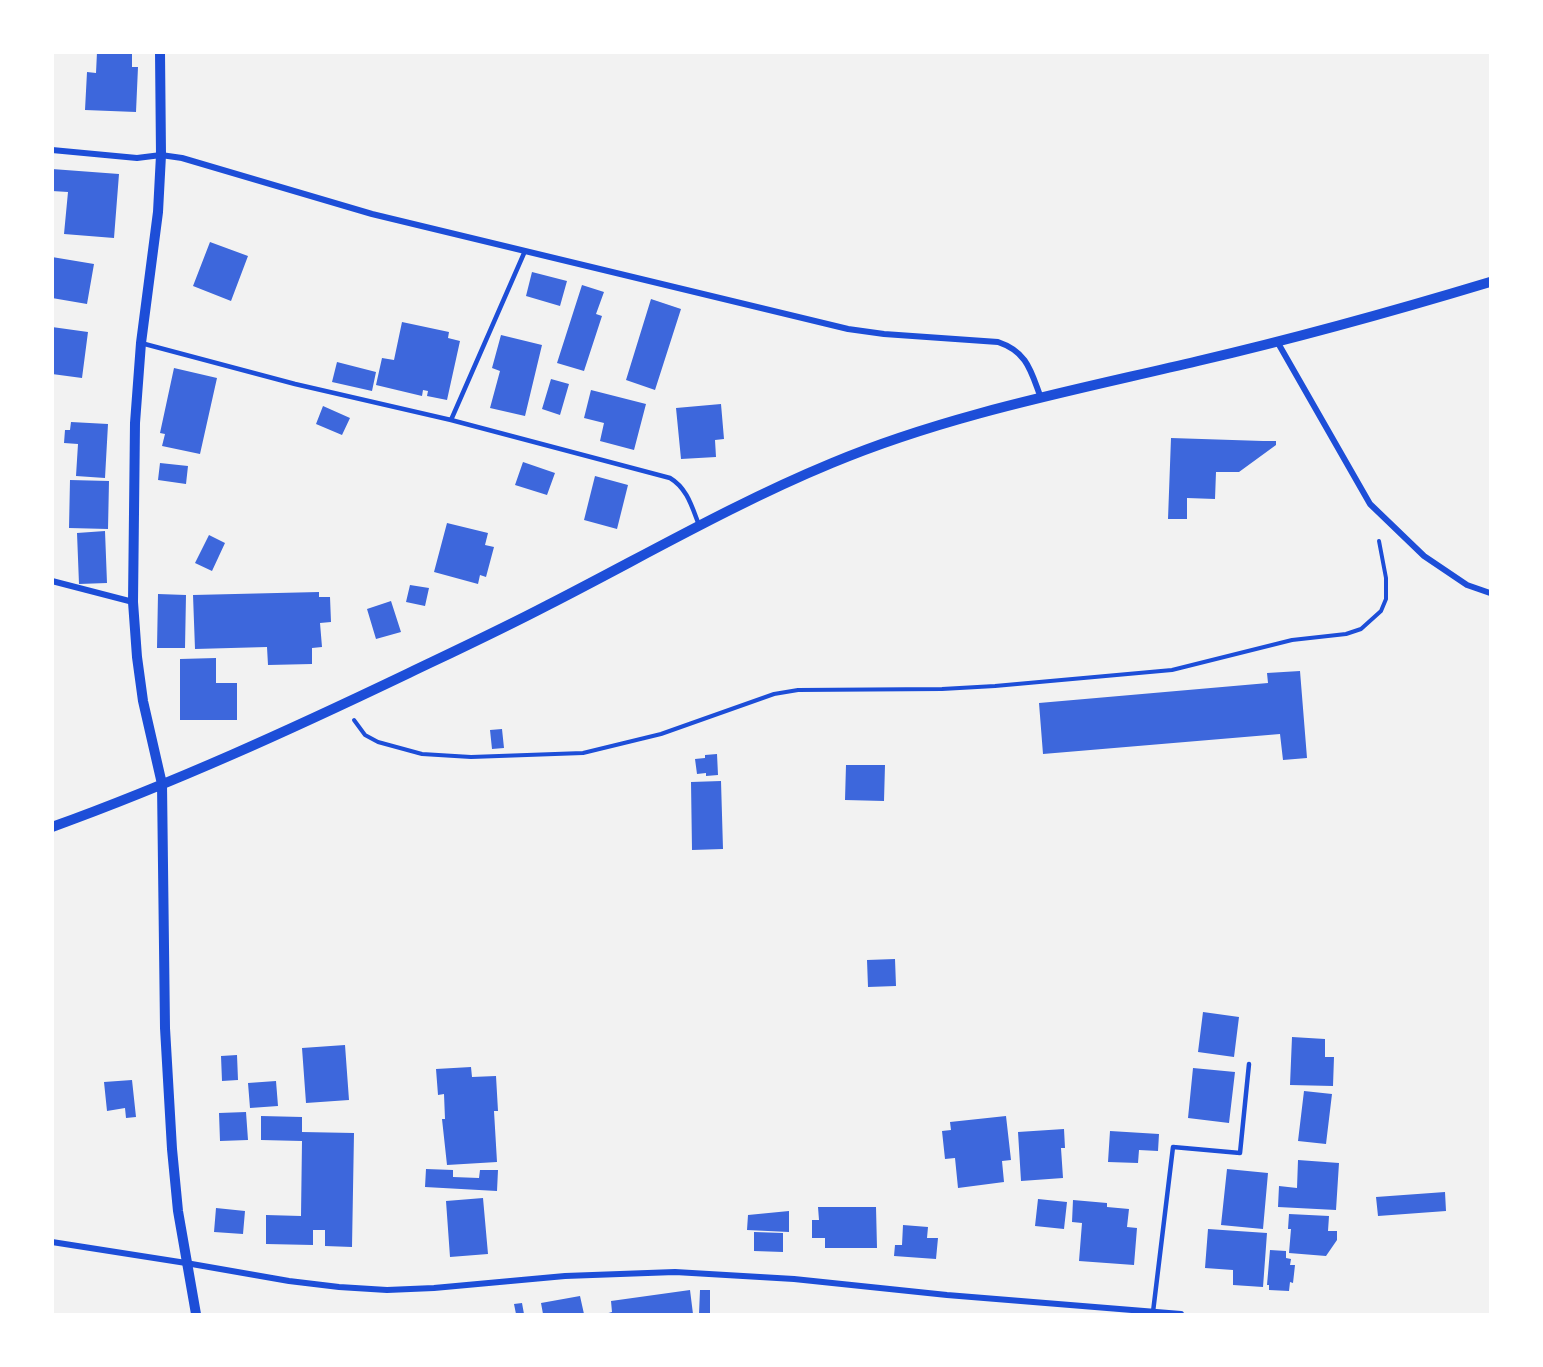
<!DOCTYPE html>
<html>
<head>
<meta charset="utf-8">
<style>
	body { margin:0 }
	#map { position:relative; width:1543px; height:1367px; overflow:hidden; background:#f2f2f2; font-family:"Open Sans",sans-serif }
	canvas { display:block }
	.frame { position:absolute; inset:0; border:54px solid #fff; pointer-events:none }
</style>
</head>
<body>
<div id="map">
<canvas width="1543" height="1367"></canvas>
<div class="frame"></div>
</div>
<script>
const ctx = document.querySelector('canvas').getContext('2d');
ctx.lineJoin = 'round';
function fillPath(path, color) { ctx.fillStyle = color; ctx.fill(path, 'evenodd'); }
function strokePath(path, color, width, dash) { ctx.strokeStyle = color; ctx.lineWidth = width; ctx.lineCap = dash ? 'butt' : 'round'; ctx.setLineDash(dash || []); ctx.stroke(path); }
fillPath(new Path2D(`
	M97,52L132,53V67H138L136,112L85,110L87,72L96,73Z
	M52,169L119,174L114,238L64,234L68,192L52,191Z
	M210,242L248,256L231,301L193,286Z
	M52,257L94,264L87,304L52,298Z
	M532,272L567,281L560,306L526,296Z
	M582,285L604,292L596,314L602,316L584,371L557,363Z
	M651,299L681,309L655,390L626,380Z
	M402,322L449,332L448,338L460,341L447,400L427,396L428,391L423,390L422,396L376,385L382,358L394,360Z
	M52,327L88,332L82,378L52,374Z
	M501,335L542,345L525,416L490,408L500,371L492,368Z
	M337,362L376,372L372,391L332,382Z
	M174,368L217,378L200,454L162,446L165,434L160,433Z
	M551,379L569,384L560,415L542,409Z
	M591,390L646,404L634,450L600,441L604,423L584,418Z
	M721,404L724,439L715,440L716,457L681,459L676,408Z
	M323,406L350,418L342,435L316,424Z
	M71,422L108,424L105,478L76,476L78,444L64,443L65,430H70Z
	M1171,438L1263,441H1276V445L1239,472H1216L1215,499L1187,498V519H1168Z
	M523,462L555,473L547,495L515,485Z
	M160,463L188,466L186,484L158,480Z
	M595,476L628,485L617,529L584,520Z
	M70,480L109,481L108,529L69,528Z
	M447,523L488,533L485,545L494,547L486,577L480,575L478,584L434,572Z
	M105,531L107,583L79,584L77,533Z
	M209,535L225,543L212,571L195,563Z
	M410,585L429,588L425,606L406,602Z
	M319,592V597H330L331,622L320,623L322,647L312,648V664L268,665L267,647L195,649L193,595Z
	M158,594L186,595L185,648H157Z
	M391,601L401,632L376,639L367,609Z
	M216,658V683H237V720H180V659Z
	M1300,671L1307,758L1283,760L1280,734L1043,754L1039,703L1268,683L1267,673Z
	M502,729L504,748L492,749L490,730Z
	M717,754L718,775L706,776V773L697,774L695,759L705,758V755Z
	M846,765H885L884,801L845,800Z
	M721,781L723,849L692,850L691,782Z
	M895,959L896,986L868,987L867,960Z
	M1203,1012L1239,1017L1234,1057L1198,1052Z
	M1292,1037L1325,1039V1057H1334L1333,1086L1290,1085Z
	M345,1045L349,1100L306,1103L302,1048Z
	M237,1055L238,1080L222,1081L221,1056Z
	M471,1067L472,1077L496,1076L498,1111H494L497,1162L447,1165L442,1119H445L444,1094L438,1095L436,1069Z
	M1193,1068L1235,1072L1229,1123L1188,1118Z
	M132,1080L136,1117L126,1118L125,1108L107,1111L104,1082Z
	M276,1081L278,1106L250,1108L248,1083Z
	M1304,1091L1332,1094L1326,1144L1298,1141Z
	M246,1112L248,1140L220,1141L219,1113Z
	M261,1116L302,1117V1132L354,1133L352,1247L325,1246V1230H313V1245L266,1244V1215L301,1216L302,1141L261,1140Z
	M1006,1116L1011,1160L1002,1161L1004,1182L958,1188L955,1158L945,1159L942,1131L951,1130L950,1122Z
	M1064,1129L1065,1148H1061L1063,1178L1021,1181L1018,1132Z
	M1110,1131L1159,1134L1158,1151L1139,1150L1138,1163L1108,1162Z
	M1298,1160L1339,1163L1336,1210L1278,1207L1279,1186L1297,1188Z
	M426,1169L453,1170V1177L479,1178L480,1170H498L497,1191L425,1187Z
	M1227,1169L1268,1173L1263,1229L1221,1225Z
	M1445,1192L1446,1211L1378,1216L1376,1197Z
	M483,1198L488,1254L450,1257L446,1201Z
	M1038,1199L1067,1202L1064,1229L1035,1226Z
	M1073,1200L1107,1203V1207L1129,1209L1127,1227L1137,1228L1134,1265L1079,1261L1082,1223L1072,1222Z
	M818,1207H876L877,1248H825V1238H812V1220H819Z
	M216,1208L245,1211L243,1234L214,1232Z
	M789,1211V1232L747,1230L748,1215Z
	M1289,1214L1329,1216L1328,1231H1337V1240L1326,1256L1289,1253L1291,1229H1288Z
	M903,1225L928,1227L927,1238H938L936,1259L894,1256L895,1245H902Z
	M1208,1229L1267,1233L1263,1287L1233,1285V1270L1205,1268Z
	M754,1232L783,1233V1252L754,1251Z
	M1270,1250L1286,1251V1258L1291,1259L1290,1265H1295L1293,1283L1290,1282L1289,1291L1269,1290V1285H1267Z
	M690,1290L693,1314H605L612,1312L611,1301Z
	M700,1290H710V1314H699Z
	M580,1296L584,1314H543L541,1303Z
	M522,1303L524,1314H516L514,1304Z`), '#3d67dc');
strokePath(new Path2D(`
	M354,720L365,735L378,742L422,754L471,757L583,753L661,734L774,694L798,690L942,689L995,686L1172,670L1292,640L1346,634L1361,629L1381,611L1386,599V578L1379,541`), '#1d4ed8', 4);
strokePath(new Path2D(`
	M141,343L295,384L451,420L670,478C687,488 692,507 699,525
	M451,420L525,251
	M1153,1312L1173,1147L1240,1153L1249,1064`), '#1d4ed8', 4.5);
strokePath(new Path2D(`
	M52,150L137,158L161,155L182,158L372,214L848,329L884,334L998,342C1028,352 1031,372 1041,398
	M1278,343L1370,504L1424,556L1467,585L1490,593
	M52,581L133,602
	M52,1242L186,1263L289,1281L339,1287L387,1290L434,1288L565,1276L675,1272L794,1279L947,1295L1181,1314`), '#1d4ed8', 6);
strokePath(new Path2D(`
	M160,52L161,155L158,212L141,343L135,423L133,602L137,657L143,701L162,784L165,1028L172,1149L178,1211L196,1314
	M52,827C174,783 292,729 409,673C455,651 502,629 548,605C642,557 735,503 832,463C949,414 1076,390 1198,361C1297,338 1394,311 1490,282`), '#1d4ed8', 10);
</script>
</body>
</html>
